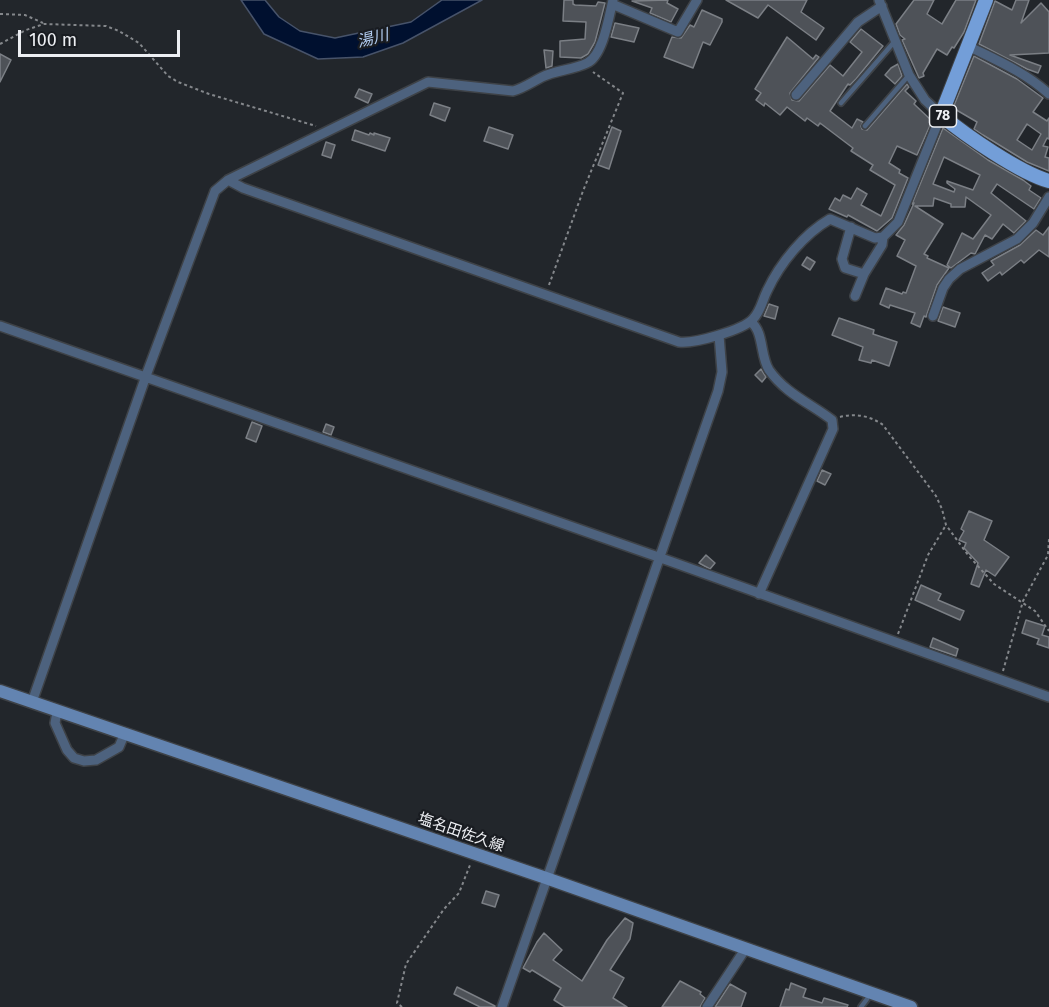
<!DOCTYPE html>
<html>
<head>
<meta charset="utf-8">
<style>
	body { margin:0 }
	#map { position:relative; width:1049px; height:1007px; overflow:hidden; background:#22262b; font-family:"Fira Sans",sans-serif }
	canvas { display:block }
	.scale { position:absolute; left:18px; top:30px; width:162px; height:27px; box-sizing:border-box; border:3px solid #edeff3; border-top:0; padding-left:8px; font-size:18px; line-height:21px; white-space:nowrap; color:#edeff3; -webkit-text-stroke:4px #191c21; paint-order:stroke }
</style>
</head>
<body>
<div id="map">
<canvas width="1049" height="1007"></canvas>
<div class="scale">100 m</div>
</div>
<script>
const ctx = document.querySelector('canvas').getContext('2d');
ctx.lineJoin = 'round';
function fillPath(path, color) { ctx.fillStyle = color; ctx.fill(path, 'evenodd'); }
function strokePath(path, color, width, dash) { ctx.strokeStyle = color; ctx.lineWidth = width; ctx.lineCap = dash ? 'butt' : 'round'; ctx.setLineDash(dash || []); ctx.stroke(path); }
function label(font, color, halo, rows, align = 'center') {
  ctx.font = font + ' "Fira Sans","Noto Sans JP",sans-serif'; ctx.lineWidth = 4.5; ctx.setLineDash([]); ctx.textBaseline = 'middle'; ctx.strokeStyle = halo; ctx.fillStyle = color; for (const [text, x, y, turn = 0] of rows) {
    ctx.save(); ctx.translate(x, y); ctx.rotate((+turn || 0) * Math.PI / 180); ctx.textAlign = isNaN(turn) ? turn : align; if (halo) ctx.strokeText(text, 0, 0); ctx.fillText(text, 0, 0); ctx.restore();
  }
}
const water = new Path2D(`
	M241,0H265L279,17L300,31L335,38L411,22L442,0H482L403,43L363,57L318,59L264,34Z`);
fillPath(water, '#00102f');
strokePath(water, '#47536a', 1.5);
const building = new Path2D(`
	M564,0H573V4L575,5L596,6L598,2L605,3L595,42L588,54L581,58L560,57V41L585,39L586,22L563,21Z
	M668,0L667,3L678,9L671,22L650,13L652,8L632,1Z
	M726,0H807L801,12L824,28L816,40L768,5L758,18Z
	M914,0H934L927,14L942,24L956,0H976L964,32L954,48L952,47L947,55L937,49L923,73L924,76L919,78L902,40L905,39L900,35L896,24Z
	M1016,0H1029L1021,23L1041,3L1049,12V53L1010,55L1041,66L1038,73L1027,69L979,44L995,1L1012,10Z
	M702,10L722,19V22L710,45L703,42L693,68L664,57L672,37L681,38L690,25L694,27Z
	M615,23L639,28L634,42L611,37Z
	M861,29L883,46L856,79L850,85L848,84L830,111L852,128L857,119L863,122L861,126L862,129L867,130L907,84L909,87L905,91L916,101L914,104L932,121L917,155L897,146L889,163L900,170L899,173L908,178L892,218L877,231L848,215L847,217L829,209L835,198L840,201L843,195L851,199L857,188L867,194L861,205L881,216L895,185L870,170L873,165L851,151L853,148L820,123L818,126L807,118L805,121L787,107L780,115L765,103L764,106L756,100L761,93L755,89L787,37L813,59L816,55L819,57L790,93L792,100L799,101L830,65L843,76L862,52L850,42Z
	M544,50L553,51L552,66L546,68Z
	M0,54L11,60L0,82Z
	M974,56L1017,79L1043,98L1033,112L1047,121L1049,118V139L1047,138L1043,146L1048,147L1045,157L1049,158V171L1027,162L983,135L974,129L977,122L953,108ZM1027,124L1041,134L1032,150L1017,140Z
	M898,64L902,76L895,84L885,75L891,68Z
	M359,89L372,94L368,103L355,97Z
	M434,103L450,108L445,121L430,115Z
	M489,127L513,135L508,149L484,141Z
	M612,127L621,131L609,169L598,165Z
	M943,128L988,160L1023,180L1031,186L1029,190L1041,198L1034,209L997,184L991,193L1026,221L1014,233L1003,224L992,239L985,235L975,254L971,253L951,268L947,265L962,233L973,239L991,215L966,197L965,207H951V204L934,198L933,206H915L943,224L924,254L928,256L927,258L949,268L937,285L926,317L924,316L920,327L911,323L915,313L890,305L889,308L880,304L886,288L902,294L903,292L906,293L916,266L897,256L905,240L896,235L904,225L914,203L912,204ZM944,157L980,175L973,190L947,181V183L955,189L954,192L933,184Z
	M355,130L369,135L370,133L374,135V133L390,138L385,151L352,140Z
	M326,142L335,145L331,158L322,155Z
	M1049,227V257L1039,250L1024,263L1021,260L1002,275L1000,272L988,281L982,273L994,265L991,261L1020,245L1036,230L1043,235Z
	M807,257L815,262L810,270L802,265Z
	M769,304L778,307L775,319L764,316Z
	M943,307L960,313L955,327L938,321Z
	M839,318L874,330L873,334L897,342L889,366L872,360L871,363L859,360L863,347L832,335Z
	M761,369L766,377L762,382L755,375Z
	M252,422L262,426L256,442L246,438Z
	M326,424L334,427L331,435L323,432Z
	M822,470L831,474L825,485L817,481Z
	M969,511L992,521L984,540L1009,557L995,576L986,570L979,587L971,584L978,563L964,548L966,543L959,540L964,531L961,529Z
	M706,555L715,563L710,569L699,563Z
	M921,585L941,594L938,600L964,611L960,620L915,600Z
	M1026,620L1045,626L1042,635L1049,637V648L1037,644L1039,639L1022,633Z
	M933,638L958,649L956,656L930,647Z
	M486,891L499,895L495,907L482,903Z
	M625,918L633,923L630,939L610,970L624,978L613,998L627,1007H565L554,1000L561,988L532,970L530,972L523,968L537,942L544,933L562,950L553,960L582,981L607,940Z
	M680,981L701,992L700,994L705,998L700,1007H662Z
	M791,983L806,989L803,997L822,1003L824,998L848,1005L847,1007H780L786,989L789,990Z
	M730,984L746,993L741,1007H715Z
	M457,987L495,1006V1007H480L454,994Z`);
fillPath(building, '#4e5258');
strokePath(building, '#7b7f85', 1.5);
const service = new Path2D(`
	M841,103L895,41
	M865,126L909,75
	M861,1007L867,999`);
const minor = new Path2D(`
	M612,4L678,32L697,0
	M968,46C996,60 1025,72 1049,94
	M796,95L858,22L882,6
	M228,180L243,188L679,342C694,344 743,330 753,319C761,311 762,301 767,291C780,263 804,234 830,219L875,238L883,237L898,222L941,115L925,100L909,75L879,0
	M851,227L842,259L845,268L864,274
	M855,296L864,274L882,245L883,237
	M933,316L943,288L949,279L960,269L1017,239L1033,223L1049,197
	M751,322C764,332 760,356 769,370C786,394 810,403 832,420L833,429L759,594
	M0,326L661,558L1049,697
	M32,702L147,373L215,191L228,180L428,82L513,91C524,88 532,82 542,77C556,70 573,70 587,63C603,56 609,16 613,0
	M57,712L55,723L67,750L74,758L84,761L96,760L119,747L124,735
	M502,1007L718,391L722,372L719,335
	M707,1007L746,948`);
const secondary = new Path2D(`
	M0,691L546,878L911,1007`);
const primary = new Path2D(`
	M986,0L941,115C965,135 1020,173 1049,181`);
strokePath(service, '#3e4247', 8);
strokePath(minor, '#3e4247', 12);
strokePath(secondary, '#3e4247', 15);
strokePath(primary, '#3e4247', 16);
strokePath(new Path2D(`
	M0,14L25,15L43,23
	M0,44L26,30L44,24L106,26L119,31L139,43L168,76L178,82L209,94L316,126
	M549,285L583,191L623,93L593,72
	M840,417C855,413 871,416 883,425L936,496L942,509L946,525L968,555L994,584L1035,611L1049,631
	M898,634L928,555L946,525
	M1003,671L1023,601L1048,555L1049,539
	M402,1007L397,1003L406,964L444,909L459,893L470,865`), '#84878b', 2, [3, 3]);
strokePath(service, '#4d627e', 4.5);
strokePath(minor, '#4d627e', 9);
strokePath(secondary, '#6384b1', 12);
strokePath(primary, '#739ed8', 14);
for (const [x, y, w] of [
	[943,116,27]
]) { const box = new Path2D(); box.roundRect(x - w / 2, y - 11, w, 22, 4.5); ctx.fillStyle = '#191c21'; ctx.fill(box); strokePath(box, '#edeff3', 1.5); }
label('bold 14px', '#edeff3', null, [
	["78",943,116]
]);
label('15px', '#edeff3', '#191c21', [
	["塩名田佐久線",461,833,19]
]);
label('italic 16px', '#b0caee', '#191c21', [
	["湯川",373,39,-14]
]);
</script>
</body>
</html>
